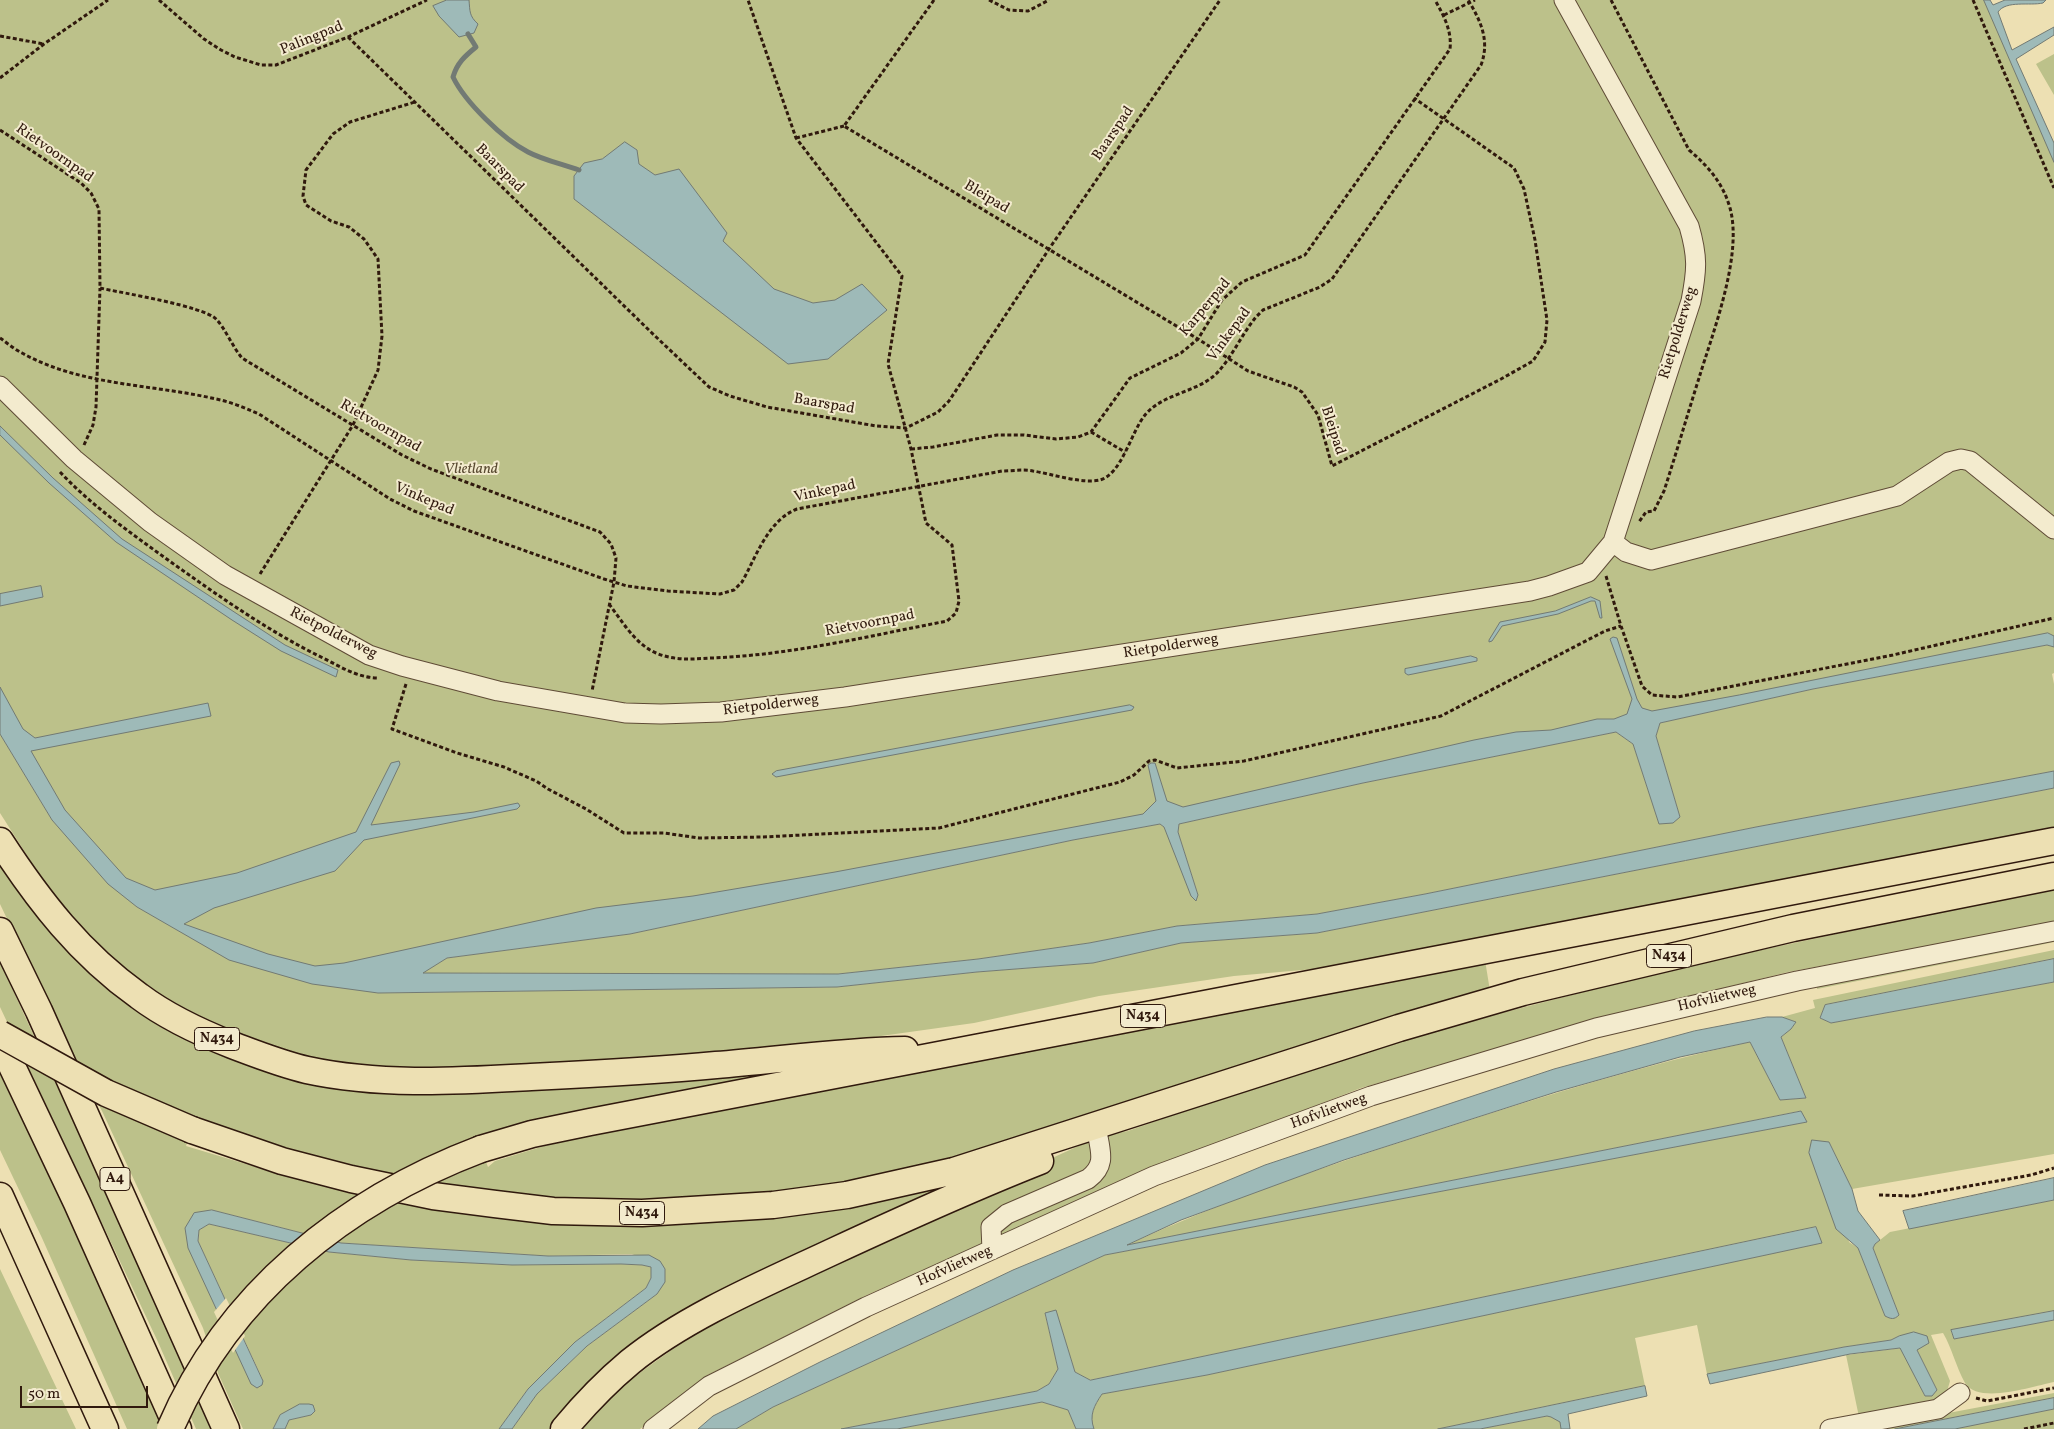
<!DOCTYPE html>
<html>
<head>
<meta charset="utf-8">
<style>
	body { margin:0 }
	#map { position:relative; width:2054px; height:1429px; overflow:hidden; background:#ede0b3; font-family:Vollkorn,serif }
	canvas { display:block }
	.scale { position:absolute; left:20px; top:1386px; width:128px; height:22px; box-sizing:border-box; border:2px solid #30190d; border-top:0; padding-left:6px; font-size:15px; line-height:18px; white-space:nowrap; color:#30190d; -webkit-text-stroke:4px #f3ebce; paint-order:stroke }
</style>
</head>
<body>
<div id="map">
<canvas width="2054" height="1429"></canvas>
<div class="scale">50 m</div>
</div>
<script>
const ctx = document.querySelector('canvas').getContext('2d');
ctx.lineJoin = 'round';
function fillPath(path, color) { ctx.fillStyle = color; ctx.fill(path, 'evenodd'); }
function strokePath(path, color, width, dash) { ctx.strokeStyle = color; ctx.lineWidth = width; ctx.lineCap = dash ? 'butt' : 'round'; ctx.setLineDash(dash || []); ctx.stroke(path); }
function label(font, color, halo, rows, align = 'center') {
  ctx.font = font + ' Vollkorn,serif'; ctx.lineWidth = 4; ctx.setLineDash([]); ctx.textBaseline = 'middle'; ctx.strokeStyle = halo; ctx.fillStyle = color; for (const [text, x, y, turn = 0] of rows) {
    ctx.save(); ctx.translate(x, y); ctx.rotate((+turn || 0) * Math.PI / 180); ctx.textAlign = isNaN(turn) ? turn : align; if (halo) ctx.strokeText(text, 0, 0); ctx.fillText(text, 0, 0); ctx.restore();
  }
}
fillPath(new Path2D(`
	M0,0H1987L2054,152V636L338,976L235,951L180,926L123,886L53,808L0,716Z
	M2054,54V95L2036,64Z
	M2047,645L2054,647V673L2052,674L2054,684V771L1756,827L1425,894L1317,914L1177,926L1089,943L978,959L838,974L422,973L447,958L630,934L1073,840L1160,824L1164,827L1198,895L1178,832L1179,824L1363,783L1616,732L1633,744L1659,823L1680,817L1656,736L1660,723L1813,689Z
	M0,734L52,820L137,907L182,932L378,993L837,987L977,972L1093,963L1181,943L1317,933L2054,788V829L2048,828L1496,937L1314,969L1234,976L1099,996L974,1023L788,1049L510,1073L374,1068L291,1057L207,1024L142,984L95,945L54,898L0,813Z
	M0,853L89,965L319,1078L844,1056L481,1149L488,1167L495,1161L564,1140L1485,960L1490,991L1294,1047L1025,1145L828,1191L603,1206L377,1178L194,1121L186,1146L259,1168L351,1192L406,1203L524,1221L605,1225L696,1223L806,1214L913,1194L989,1174L707,1305L556,1429H512L537,1394L587,1346L657,1294L665,1269L632,1254L548,1256L341,1243L212,1210L185,1228L263,1380L198,1241L199,1230L209,1224L329,1252L411,1260L512,1265L621,1264L642,1265L651,1267V1278L646,1288L575,1342L528,1389L499,1429H285L289,1420L311,1415L315,1411L280,1415L273,1429H243L218,1373L203,1328L102,1111L77,1066L0,904Z
	M2054,888V923L1788,972L1586,1022L1361,1088L1138,1175L867,1295L708,1375L640,1429H579L623,1385L677,1346L713,1323L808,1270L1098,1137L1128,1131L1351,1052L1676,968Z
	M2054,939V942L2035,946L1817,989V985Z
	M2054,950V959L1825,1005L1820,1018L1831,1023L2054,982V1154L1852,1189L1829,1142L1849,1242L1858,1248L1885,1316L1899,1315L1873,1248L1875,1244L1890,1232L2054,1200V1311L1951,1331L1954,1339L2054,1320V1382C2033,1386 1979,1405 1965,1383C1956,1367 1952,1348 1943,1333L1931,1335L1950,1381L1946,1395L1940,1402L1859,1417L1846,1355L1901,1348L1925,1396L1937,1390L1917,1350L1899,1336L1891,1340L1844,1347L1707,1374L1697,1325L1635,1338L1645,1386L1438,1429H1094C1089,1414 1094,1406 1102,1394L1207,1375L1821,1243L1816,1227L1090,1380L1075,1372L1056,1311L1045,1314L1058,1369L1049,1384L1037,1391L841,1429H736L773,1407L1105,1255L1806,1122L1800,1111L1125,1246C1229,1198 1338,1162 1448,1127C1548,1095 1647,1064 1750,1042L1780,1100L1806,1098L1781,1037L1791,1029L1796,1022L1782,1017L1815,1008L1813,1000Z
	M0,962L173,1339L213,1429H196L158,1342L0,1007Z
	M0,1062L168,1429H127L42,1238L0,1150Z
	M0,1269L76,1429H0Z
	M2054,1393V1398L1895,1429H1864Z
	M1042,1402L1068,1410L1076,1429H897Z
	M2054,1409V1429H1955L1956,1428Z
	M1547,1416H1551L1561,1422V1429H1480Z`), '#bcc18a');
const water = new Path2D(`
	M447,0H469C470,11 469,16 478,24L474,33L459,37L439,16L433,6Z
	M1984,0H1990L1993,5L2005,0H2046L2043,3C2030,6 2006,0 1998,12L2012,50L2054,27V35L2016,59L2054,143V162Z
	M625,142L637,150L639,164L655,175L679,169L727,233L723,241L774,289L813,303L835,300L862,284L887,310L828,359L788,364L574,199V176L584,163L602,159Z
	M0,426L53,478L122,539L285,645L338,670L336,677L281,651L232,620L116,542L49,483L0,435Z
	M41,586L43,597L0,606V594Z
	M1591,597L1600,601L1602,618H1600L1595,601H1591L1558,614L1502,626L1492,641L1489,642V640L1500,622L1555,611Z
	M2048,633L2054,636V647L2047,645L1813,689L1660,723L1656,736L1680,817L1673,823L1659,824L1633,744L1616,732L1363,783L1179,824L1178,832L1198,895L1196,901L1191,896L1164,827L1160,824L1073,840L630,934L447,958L423,973L838,974L978,959L1089,943L1177,926L1317,914L1425,894L1756,827L2054,771V788L1317,933L1181,943L1093,963L977,972L837,987L378,993L312,984L229,960L137,907L108,884L52,820L0,734V687L23,729L35,738L208,703L211,716L31,751L65,810L126,878L155,890L237,873L356,832L391,763L399,761L400,764L371,825L474,812L518,803L520,806L517,809L364,840L335,871L214,908L184,924L268,954L315,966L344,963L596,908L693,896L835,872L1143,814L1156,801L1148,765L1151,763H1155L1167,801L1183,807L1474,740L1516,732L1551,730L1597,719H1614L1627,714L1632,699L1610,639L1613,637L1617,638L1637,699L1642,708L1652,711L1739,695Z
	M1471,656L1477,658V661L1408,675L1405,673V669Z
	M1130,705L1134,707L1132,710L776,777L772,774L776,771Z
	M2054,959V982L1831,1023L1820,1018L1825,1005Z
	M1767,1017H1782L1796,1022L1791,1029L1781,1037L1806,1098L1780,1100L1750,1042L1680,1057L1556,1092L1344,1160L1181,1220L1127,1245L1801,1111L1807,1122L1105,1255L773,1407L736,1429H698L713,1416L820,1362L1013,1270L1265,1165L1554,1069L1694,1031Z
	M1812,1140L1829,1142L1852,1189L1858,1211L1880,1240L1875,1244L1873,1248L1899,1315C1894,1320 1891,1319 1885,1316L1858,1248L1836,1229L1809,1153Z
	M2054,1178V1200L1909,1229L1903,1211Z
	M212,1210L341,1243L548,1256L649,1255L660,1261L665,1269V1282L657,1294L587,1346L537,1394L512,1429H499L528,1389L575,1342L646,1288L651,1278V1267L642,1265L621,1264L512,1265L411,1260L329,1252L209,1224L199,1230L198,1241L263,1381L262,1385L257,1388L251,1384L188,1248L185,1228L194,1213Z
	M1816,1227L1822,1243L1207,1375L1102,1394C1094,1406 1089,1415 1094,1429H1076L1068,1410L1042,1402L897,1429H841L1037,1391L1049,1384L1058,1369L1045,1313L1056,1310L1075,1372L1090,1380Z
	M2054,1311V1320L1954,1339L1951,1330Z
	M1914,1332L1927,1336L1929,1343L1917,1350L1937,1390L1932,1396H1925L1900,1348L1850,1354L1710,1384L1707,1374L1844,1347L1891,1340L1899,1336Z
	M1645,1386L1647,1396L1568,1414L1570,1429H1561L1560,1422L1551,1417L1547,1416L1480,1429H1438Z
	M2054,1398V1409L1955,1429H1895Z
	M300,1404H309L313,1405L315,1411L311,1415L289,1420L285,1429H273L280,1415Z`);
fillPath(water, '#9ebab8');
strokePath(water, '#727a74', 1);
fillPath(new Path2D(`
	M226,1298L245,1336L233,1353L214,1312Z`), '#ede0b3');
strokePath(new Path2D(`
	M468,34L476,47C465,56 457,63 453,77C465,102 503,139 528,152C543,160 562,164 579,170`), '#727a74', 5);
const minor = new Path2D(`
	M0,386L74,459L150,522L225,575L369,655L402,666L498,691L625,713L661,714L721,712L845,697L1530,591L1549,586L1588,572L1613,542L1691,301C1697,270 1698,257 1689,226L1564,0
	M1613,542L1626,552L1651,560L1897,496L1949,462L1961,459L1970,461L2054,529
	M992,1250L991,1227L1007,1214L1088,1179C1104,1167 1102,1156 1098,1137
	M653,1429L709,1386L866,1307L1154,1176L1371,1096L1596,1028L1797,981L2054,931
	M1830,1429L1938,1409L1960,1393`);
const highway = new Path2D(`
	M0,841C39,901 80,954 139,996C167,1017 199,1032 232,1045C256,1054 281,1064 307,1070C381,1086 457,1081 531,1077C593,1074 654,1071 716,1065C779,1060 841,1051 905,1050
	M0,931L39,1011L226,1429
	M0,1041L77,1203L178,1429
	M192,1130L282,1161L351,1179L433,1196L495,1204L553,1211L642,1213L773,1205L847,1195L954,1171L1399,1028L1523,992L1793,928L2054,876
	M481,1149L532,1134L590,1122L2054,841
	M0,1196L105,1429
	M564,1429C584,1405 606,1382 630,1362C687,1316 766,1283 832,1252C901,1220 969,1189 1040,1161`);
strokePath(minor, '#5f4b36', 21);
strokePath(highway, '#30190d', 29);
strokePath(new Path2D(`
	M159,0L204,39L221,50L235,57L261,65H276L348,37L427,0
	M934,0L844,126L1198,339L1248,371L1294,387L1302,392L1318,415L1332,466L1501,379L1533,361L1545,342L1547,320L1535,240L1524,189L1514,168L1414,98
	M989,0L1009,10L1028,11L1049,0
	M1611,0L1689,150C1708,166 1723,183 1730,208C1743,255 1713,332 1699,378C1687,416 1676,454 1664,491L1654,511L1646,512L1639,522
	M1973,0L2054,188
	M1444,15L1475,0
	M0,36L44,44
	M348,37L654,335L709,387L730,396L767,407L876,426L906,428L938,412L949,401L1049,249L1220,0
	M0,78L44,44L108,0
	M0,130L81,183L91,193L99,209L100,288C122,293 203,306 216,319C225,328 232,346 242,358L402,455L431,469L600,532L611,544L616,558L614,582L592,691
	M796,138L844,126
	M0,338C7,343 14,349 22,353C81,386 152,384 216,399C231,402 245,408 259,414L390,499L414,511L604,579L627,586L668,591L720,594L734,590L742,582C756,557 768,520 797,509L1002,471C1012,471 1023,469 1033,471C1052,474 1082,484 1100,480C1122,474 1131,432 1145,415C1163,393 1197,393 1217,373C1232,357 1242,334 1256,317L1263,310L1320,287L1332,279L1481,65C1490,41 1481,21 1468,0
	M1091,432L1125,452
	M84,445L93,425L96,407L100,288
	M911,449L933,447L997,435H1024L1056,439L1078,437L1091,432L1130,378L1181,353L1198,339L1222,300L1242,282L1305,255L1450,49C1452,31 1444,16 1435,0
	M60,472C94,508 135,536 175,565C223,599 270,632 323,658C341,667 358,678 379,678
	M260,574L353,425L378,370L382,336L378,259L364,239L349,227L331,221L306,205L303,196L306,170L333,134L350,122L415,102
	M1606,576L1621,626L1642,686L1652,695L1677,697L1893,655L2054,618
	M609,604C622,621 635,644 656,653C675,661 693,659 712,658C791,655 869,636 947,621L956,613L959,601L952,545L926,523L911,449L888,364L902,276L796,138L748,0
	M406,684L392,729L457,753L504,767L536,781L548,789L586,809L624,833H664L699,838L763,837L939,828L1120,782L1134,775L1149,761L1155,760L1177,768L1244,761L1441,716L1605,631L1621,626
	M1879,1195L1913,1196L2031,1175L2054,1168
	M1976,1398L1987,1401L2054,1388
	M2024,1429L2054,1423`), '#30190d', 3, [4, 2.5]);
strokePath(minor, '#f3ebce', 19);
strokePath(highway, '#ede0b3', 26);
const highwayBridge = new Path2D(`
	M0,1034L106,1093L192,1130
	M170,1429C228,1293 346,1200 481,1149`);
strokePath(highwayBridge, '#30190d', 29, []);
strokePath(highwayBridge, '#ede0b3', 26);
for (const [x, y, w] of [
	[1669,956,45],
	[1143,1016,45],
	[217,1039,45],
	[115,1179,30],
	[642,1213,45]
]) { const box = new Path2D(); box.roundRect(x - w / 2, y - 11.5, w, 23, 4); ctx.fillStyle = '#f3ebce'; ctx.fill(box); strokePath(box, '#30190d', 1); }
label('bold 14px', '#30190d', null, [
	["N434",1669,956],
	["N434",1143,1016],
	["N434",217,1039],
	["A4",115,1179],
	["N434",642,1213]
]);
label('15px', '#30190d', '#f3ebce', [
	["Palingpad",312,39,-22],
	["Baarspad",1114,134,-56],
	["Rietvoornpad",54,154,35],
	["Baarspad",499,169,45],
	["Bleipad",986,198,31],
	["Karperpad",1206,308,-50],
	["Rietpolderweg",1679,333,-73],
	["Vinkepad",1230,335,-54],
	["Baarspad",824,405,10],
	["Rietvoornpad",380,427,30],
	["Bleipad",1332,431,72],
	["Vinkepad",825,492,-12],
	["Vinkepad",424,500,23],
	["Rietvoornpad",870,624,-11],
	["Rietpolderweg",333,634,27],
	["Rietpolderweg",1171,647,-9],
	["Rietpolderweg",771,706,-7],
	["Hofvlietweg",1717,999,-13],
	["Hofvlietweg",1329,1112,-20],
	["Hofvlietweg",955,1267,-24]
]);
label('italic 15px', '#5a4b32', '#f3ebce', [
	["Vlietland",471,470]
]);
</script>
</body>
</html>
